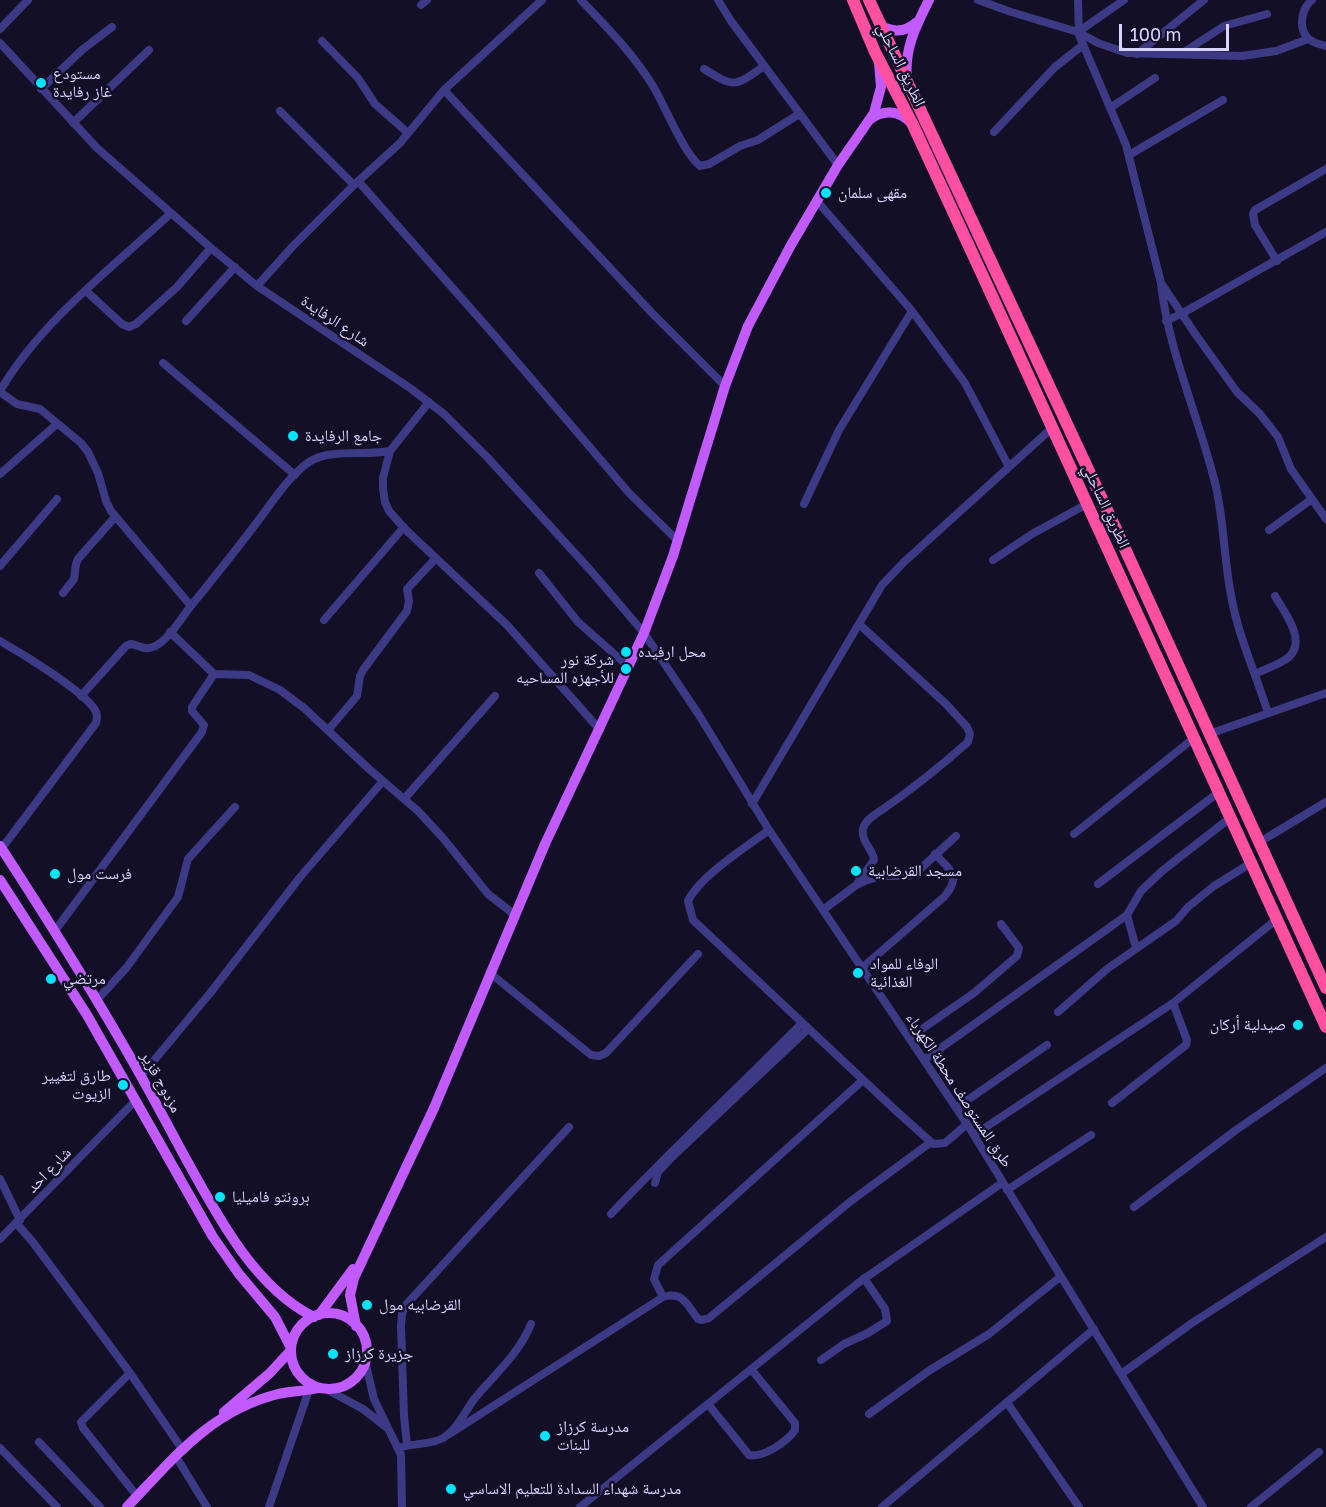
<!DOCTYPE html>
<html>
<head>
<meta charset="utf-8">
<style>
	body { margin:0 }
	#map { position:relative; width:1326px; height:1507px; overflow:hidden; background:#130f26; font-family:"Golos Text",sans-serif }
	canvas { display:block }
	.scale { position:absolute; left:1119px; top:24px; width:110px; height:27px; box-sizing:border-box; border:3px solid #d9d4ff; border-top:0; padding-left:8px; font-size:18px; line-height:21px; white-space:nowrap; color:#d9d4ff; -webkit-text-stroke:4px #130f26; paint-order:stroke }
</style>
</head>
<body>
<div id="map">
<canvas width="1326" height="1507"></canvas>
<div class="scale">100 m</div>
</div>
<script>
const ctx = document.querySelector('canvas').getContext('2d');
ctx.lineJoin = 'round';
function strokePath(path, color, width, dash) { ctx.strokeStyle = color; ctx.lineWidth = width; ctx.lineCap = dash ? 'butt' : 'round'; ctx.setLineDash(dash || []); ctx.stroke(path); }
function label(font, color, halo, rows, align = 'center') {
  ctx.font = font + ' "Golos Text","Noto Naskh Arabic",sans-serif'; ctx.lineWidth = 5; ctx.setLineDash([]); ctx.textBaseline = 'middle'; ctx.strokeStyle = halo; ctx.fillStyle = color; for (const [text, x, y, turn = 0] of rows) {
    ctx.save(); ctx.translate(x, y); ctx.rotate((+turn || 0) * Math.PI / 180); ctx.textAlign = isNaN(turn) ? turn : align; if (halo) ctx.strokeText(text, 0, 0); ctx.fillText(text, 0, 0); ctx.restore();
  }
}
strokePath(new Path2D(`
	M581,0C606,27 633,53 653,86C665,106 683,152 700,166L709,164L740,146L758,140L799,114
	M718,0L731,21L838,165
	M978,0L1011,12L1078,32L1098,43L1127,53L1242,56L1276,51L1308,39
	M1078,0L1079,35L1126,145L1161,283L1196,335L1237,392L1260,414L1278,437L1291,469L1326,519
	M1312,0C1302,8 1298,27 1307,37C1312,43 1319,44 1326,46
	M421,5L427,0
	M0,29L28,0
	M1078,32L1124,0
	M322,41L358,78L375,104L408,133
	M0,43L97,148L211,248L257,286L410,388L444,414L487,457L592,572L644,633L699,715L769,830L967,1124L1203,1507
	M1137,54L1204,0
	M1181,54L1224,26L1267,14
	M704,69C735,88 734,87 764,66
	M41,89L82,50L112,27
	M444,90L651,312L725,386
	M1110,108L1155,78
	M280,111L354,185
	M73,123L149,50
	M994,132L1055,67L1083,45
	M1129,155L1223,100
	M358,181L494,335L629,493L677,540
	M817,201L912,311L965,383L1009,467
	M1277,261L1255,225L1253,214L1255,210L1326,169
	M1161,284C1169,354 1200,419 1216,487C1224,523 1224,559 1231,595C1238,636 1256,674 1268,713
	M257,286L293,246L354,185L400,143L444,90L542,0
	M86,291L122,324L129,327L136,324L177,287L211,248
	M186,321L235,267
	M1166,321L1181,314L1326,232
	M163,363L295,475
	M0,391C40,322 112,268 170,214
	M0,392L17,404L40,409L81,443L88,452L98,473L106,501L111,511L191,606
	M390,451L383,478V489L385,502L389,511L406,530L507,625L600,730
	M0,474L57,424
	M804,504L839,430L912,311
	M1269,530L1312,499
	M993,560L1032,534L1087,504
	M0,566L57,499
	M539,573L578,622L629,667
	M63,593L74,579L76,564L78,559L115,517
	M324,620L404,527
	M170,632L214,674L249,675L280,690L304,708L369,769L418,811L443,838L488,894L515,915
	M0,641C21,653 84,691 95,710C98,714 97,719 96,723L2,848
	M1255,674C1265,669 1281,664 1289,657C1307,640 1284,612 1275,596
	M81,696L126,646L131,644C139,645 145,651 153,647C168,641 180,620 190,607C213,579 236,550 258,521C273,501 288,477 309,462C330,448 365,456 390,451L429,402
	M329,729L357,696L360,676L363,670L407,611L409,601L407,589L436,558
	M1209,734L1326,693
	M405,798L495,696
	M752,804L882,585L904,562L1052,428
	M769,830C746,847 700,876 688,901L693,920L893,1108L933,1144L945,1143L967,1124
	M1074,834L1194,738
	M1258,843L1326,802
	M857,884L874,860C873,849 861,842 863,829C865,819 878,813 886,807C915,787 942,765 968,742L970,734L967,727L946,704L859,624
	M1098,884L1219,792
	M823,910L855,886L865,881L880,876H908L916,873L956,836
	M1127,915L1136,948
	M54,932L202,732L204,725L192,711V707L214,674
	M862,968L944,897C962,876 951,871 935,854
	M490,973L591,1055L599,1056L606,1053L698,954
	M97,1000L127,967L178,897L188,859L235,807
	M1058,1012L1107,969L1176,921L1188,907L1214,886L1251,863
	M909,1038L974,993L1017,956L1019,948L1001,924
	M924,1060L1127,915L1141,891L1162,871L1230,818
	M141,1076L211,992L301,876L383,781
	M1112,1103L1186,1045L1187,1040L1173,1003
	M956,1108L1047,1045
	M974,1135L1173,1003L1277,919
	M0,1179L20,1220
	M655,1183L658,1172L672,1157L808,1029
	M1007,1190L1091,1135
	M1134,1207L1236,1130L1326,1068
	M611,1214C673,1148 739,1087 802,1023
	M17,1224L32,1241L130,1373L182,1449
	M0,1239L135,1101
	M663,1297L654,1279L658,1265L863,1080
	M821,1360L844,1344L868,1333L887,1321L885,1309L864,1278
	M365,1361L374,1399L401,1455L402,1507
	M130,1373L81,1422L83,1428L137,1496
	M1121,1374L1192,1323L1326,1237
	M326,1389L363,1409L386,1427
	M708,1404L749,1455C763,1458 787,1442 795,1430V1423L751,1369
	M1008,1404L1079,1507
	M869,1414L930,1370L989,1334L1060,1277
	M448,1435L663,1297C683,1291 687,1305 698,1319L702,1320L709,1318L851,1201L931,1142
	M39,1442L100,1507
	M407,1445L404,1416L401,1326L402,1314L405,1306L569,1127
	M0,1448L57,1507
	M398,1448C412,1443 432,1445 443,1438C457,1430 465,1411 475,1398C495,1374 519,1354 531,1324
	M175,1455L207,1507
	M269,1507L309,1390
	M580,1507L858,1283L1002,1183
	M882,1507L1094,1329
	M1251,1507L1319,1452`), '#3d3a85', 8);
strokePath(new Path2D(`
	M881,26C894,33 906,32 917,22
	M907,79C904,49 916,26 929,0
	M869,120C883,109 899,110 911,123
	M0,846C43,912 85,979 125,1048C144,1081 162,1114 180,1148C212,1206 252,1287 314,1317
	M0,880L87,1015L213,1237L239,1274L275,1317L291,1348
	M291 1351a38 38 0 1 1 76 0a38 38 0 1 1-76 0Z
	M319,1315L353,1269
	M356,1326L350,1295L354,1278L434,1108L545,844L644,633L673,556L725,386L748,326L791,245L838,165L874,113L881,87L879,63
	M224,1412L270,1373L291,1350
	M127,1507C173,1459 210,1411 278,1394C291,1391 306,1391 319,1388`), '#c25bff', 10);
strokePath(new Path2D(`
	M853,0L875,52L913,125L998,309L1326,1027
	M869,0L1115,527L1326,988`), '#ff4fa3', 12);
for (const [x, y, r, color] of [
	[41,83,6,"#00e5ff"],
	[826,193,6,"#00e5ff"],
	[293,436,6,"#00e5ff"],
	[626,652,6,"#00e5ff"],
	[626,669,6,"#00e5ff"],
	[856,871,6,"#00e5ff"],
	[55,874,6,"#00e5ff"],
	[858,973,6,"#00e5ff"],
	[51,979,6,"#00e5ff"],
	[1298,1025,6,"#00e5ff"],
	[123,1085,6,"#00e5ff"],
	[220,1197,6,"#00e5ff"],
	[367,1305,6,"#00e5ff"],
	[333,1354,6,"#00e5ff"],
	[545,1436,6,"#00e5ff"],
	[451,1489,6,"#00e5ff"]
]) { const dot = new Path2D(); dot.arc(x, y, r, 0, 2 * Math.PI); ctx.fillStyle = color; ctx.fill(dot); strokePath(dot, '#130f26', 2); }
label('16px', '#d9d4ff', '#130f26', [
	["الطريق الساحلي",901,65,64],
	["شارع الرفايدة",335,321,34],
	["الطريق الساحلي",1106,506,65],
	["مزدوج قزير",161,1082,61],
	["طرق المستوصف محطة الكهرباء",959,1090,57],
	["شارع احد",49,1170,-46]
]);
label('16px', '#d9d4ff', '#130f26', [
	["مستودع",53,74],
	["غاز رفايدة",53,92],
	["مقهى سلمان",838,193],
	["جامع الرفايدة",305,436],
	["محل ارفيده",638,652],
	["شركة نور",614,660,"right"],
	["للأجهزه المساحيه",614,678,"right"],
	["مسجد القرضابية",868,871],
	["فرست مول",67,874],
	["الوفاء للمواد",870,964],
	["الغذائية",870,982],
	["مرتضي",63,979],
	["صيدلية أركان",1286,1025,"right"],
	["طارق لتغيير",111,1076,"right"],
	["الزيوت",111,1094,"right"],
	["برونتو فاميليا",232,1197],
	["القرضابيه مول",379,1305],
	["جزيرة كرزاز",345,1354],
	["مدرسة كرزاز",557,1427],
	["للبنات",557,1445],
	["مدرسة شهداء السدادة للتعليم الاساسي",463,1489]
], 'left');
</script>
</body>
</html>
